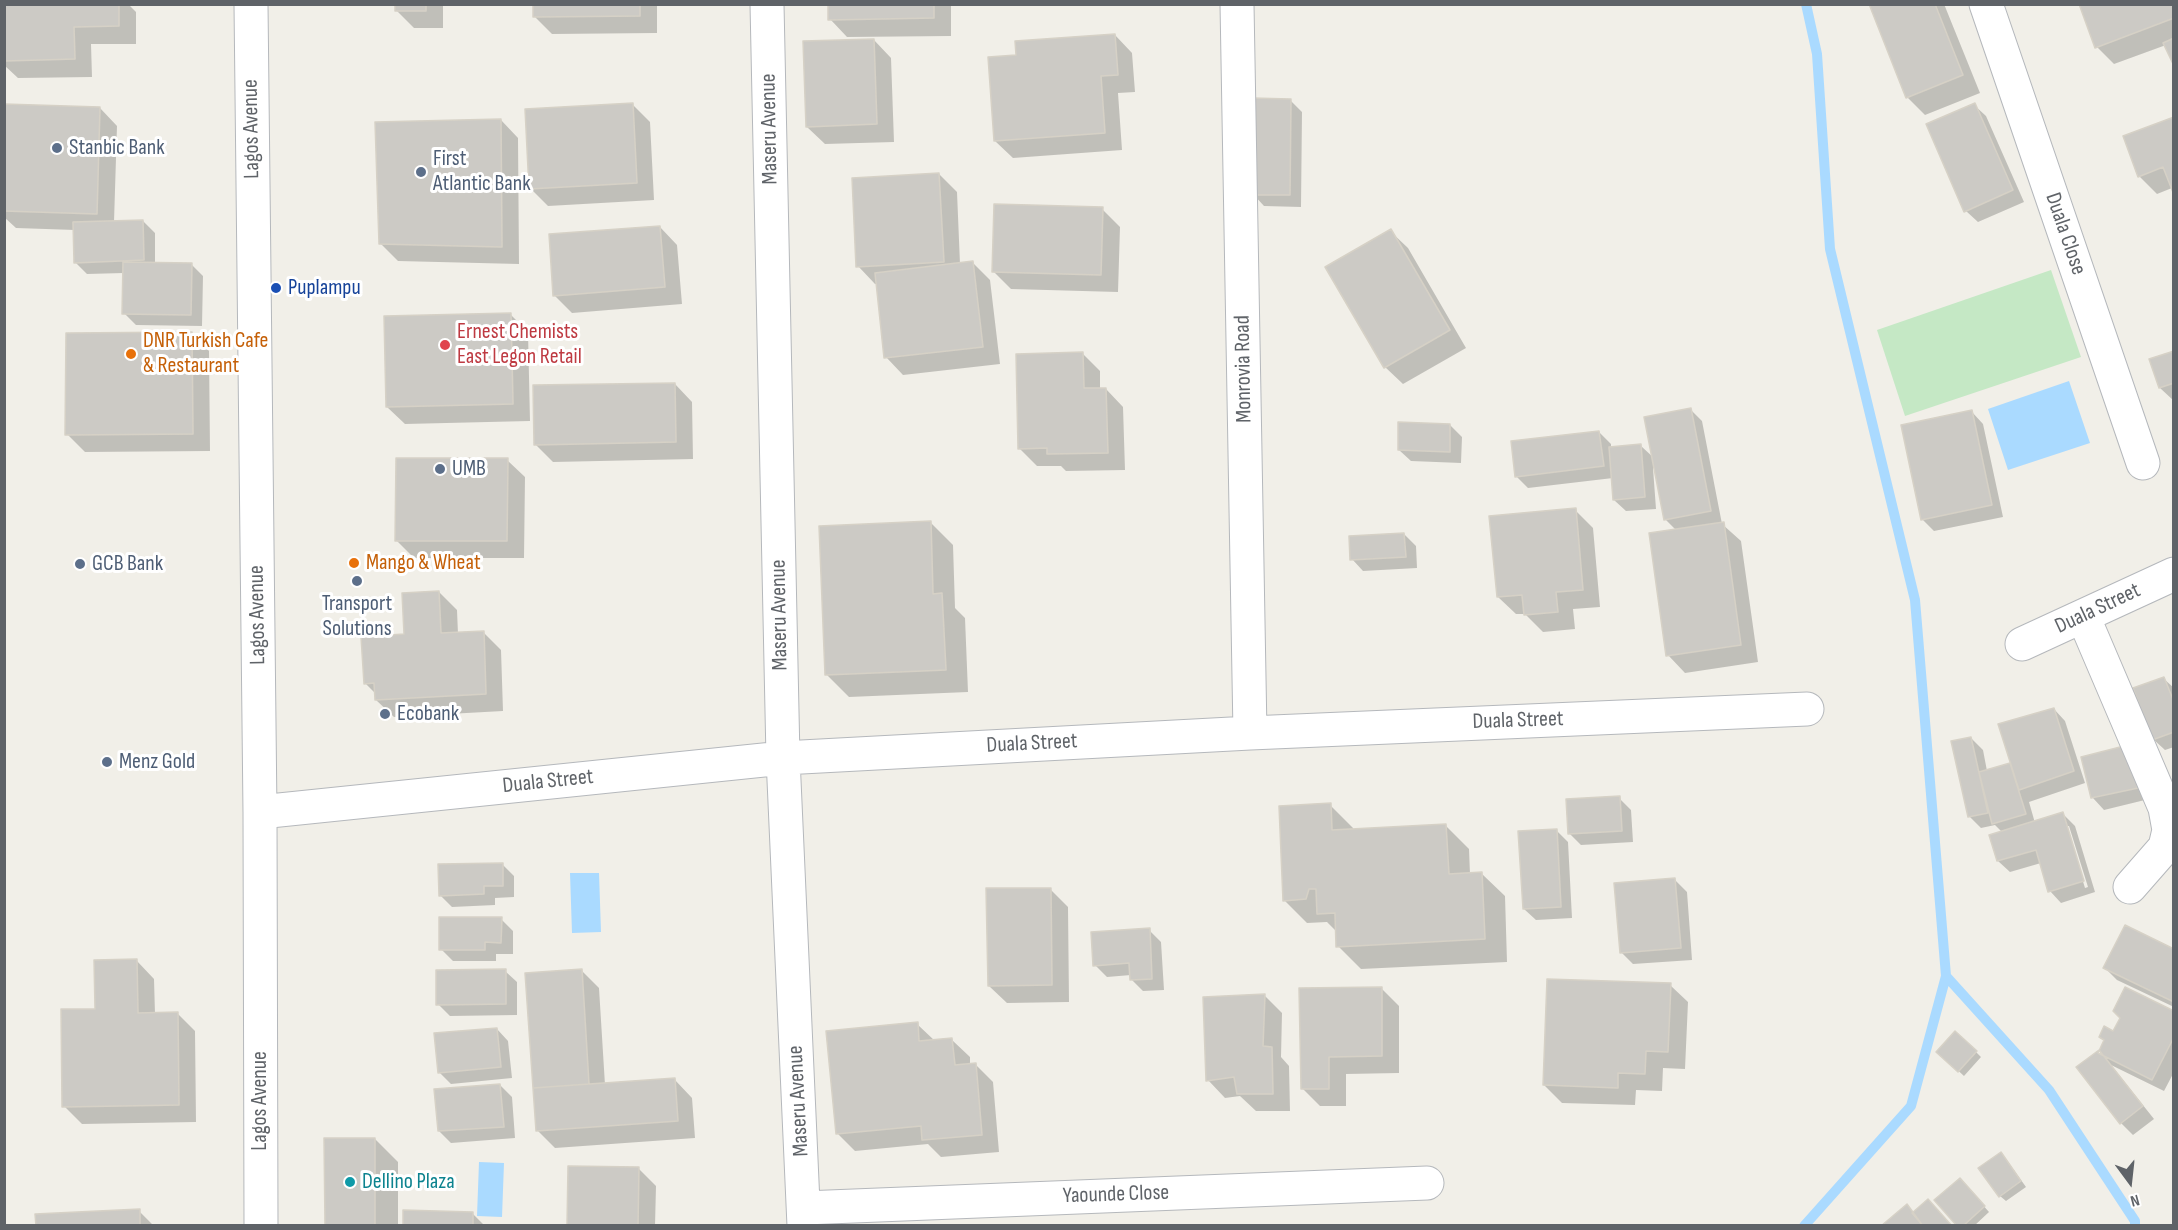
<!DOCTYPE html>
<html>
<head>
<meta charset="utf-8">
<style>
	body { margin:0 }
	#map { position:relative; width:2178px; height:1230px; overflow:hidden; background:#f1efe8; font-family:"Sofia Sans Condensed",sans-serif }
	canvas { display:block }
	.frame { position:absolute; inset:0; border:6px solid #5f6368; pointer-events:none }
	.north { position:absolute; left:2100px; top:1152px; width:60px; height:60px; -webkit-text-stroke:4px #fff; paint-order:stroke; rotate:165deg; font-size:16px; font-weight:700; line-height:24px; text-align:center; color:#5f6368 }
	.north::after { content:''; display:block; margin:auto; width:21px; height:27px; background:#5f6368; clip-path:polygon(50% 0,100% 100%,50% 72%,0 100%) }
</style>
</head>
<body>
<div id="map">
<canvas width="2178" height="1230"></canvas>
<div class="frame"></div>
<div class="north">N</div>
</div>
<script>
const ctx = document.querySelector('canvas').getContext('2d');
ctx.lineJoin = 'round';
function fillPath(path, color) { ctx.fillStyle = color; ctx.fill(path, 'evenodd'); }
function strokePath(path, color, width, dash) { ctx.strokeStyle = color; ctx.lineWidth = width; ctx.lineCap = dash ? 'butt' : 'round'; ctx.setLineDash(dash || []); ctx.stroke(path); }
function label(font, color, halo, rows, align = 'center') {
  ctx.font = font + ' "Sofia Sans Condensed",sans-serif'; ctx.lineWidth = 6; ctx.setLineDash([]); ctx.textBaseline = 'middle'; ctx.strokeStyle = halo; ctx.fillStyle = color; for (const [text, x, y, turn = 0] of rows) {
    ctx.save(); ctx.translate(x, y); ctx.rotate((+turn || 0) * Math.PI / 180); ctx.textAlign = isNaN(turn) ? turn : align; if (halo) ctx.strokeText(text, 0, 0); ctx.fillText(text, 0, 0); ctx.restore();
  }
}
fillPath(new Path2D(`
	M2051,270L2081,357L1905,416L1877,330Z`), '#c5e8c5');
fillPath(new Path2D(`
	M2069,381L2090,443L2008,470L1988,409Z
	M570,873H599L601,932L572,933Z
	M479,1162L504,1163L502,1217L477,1216Z`), '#aadaff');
fillPath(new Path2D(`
	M4,4H128L136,12V44H91L92,77L18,78L4,65Z
	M396,4H443V28H414L397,11Z
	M534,4H695V5H657V33L552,34L534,16Z
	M829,4H951V36L847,37L830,19Z
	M1870,4H1944L1980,93L1925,115L1907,97Z
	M2174,4V62L2166,45L2114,64L2097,47Z
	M1115,35L1132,53L1135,92L1118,93L1122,150L1013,158L995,141L1017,56Z
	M874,40L891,58L894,142L825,144L807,127Z
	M1290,100L1302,112L1301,207L1264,206L1253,194Z
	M632,104L650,122L654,200L548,206L530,188Z
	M1974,105L1986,116L2024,202L1978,222L1966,211Z
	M4,106L100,108L117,126L114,222L143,221L155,233V264H191L203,276L202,326L136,325L124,313V273L87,274L75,262V230L16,228L4,217Z
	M2174,119L2172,188L2157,194L2139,176Z
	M501,120L518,138L519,264L398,261L380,243Z
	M939,174L957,192L960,264L973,263L990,280L1000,364L903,375L886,357L877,284H875L858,266Z
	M1102,209L1120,227L1118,292L1011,289L993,271Z
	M660,227L677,245L682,304L572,313L554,295Z
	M1390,231L1408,248L1466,348L1403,384L1385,367Z
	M511,315L528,332L530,421L405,424L387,407Z
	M192,333L209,351L210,451L85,452L67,434Z
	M2174,353V401L2160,388L2151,360Z
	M1083,354L1100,371V389H1106L1123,407L1125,470L1066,471L1061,466H1037L1020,449Z
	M675,384L692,402L693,459L553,462L535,444Z
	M1690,409L1702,421L1722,524L1741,541L1758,662L1685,673L1668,655L1676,530L1665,519L1655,468H1653L1656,509L1626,511L1614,500L1613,478L1528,488L1516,476L1599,432L1611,444V448L1641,446L1654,458Z
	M1972,412L1983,424L2003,517L1934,531L1922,519Z
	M1450,425L1462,437L1461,463L1411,461L1399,450Z
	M507,460L525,477L524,558H414L396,540Z
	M1575,510L1593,528L1600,607L1573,609L1575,629L1543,632L1525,614H1516L1498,597Z
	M930,522L953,545L955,608L965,618L968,692L849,697L826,674Z
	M1404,534L1416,546L1417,568L1363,571L1352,559Z
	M439,592L457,610L458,634L483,632L501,650L503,711L394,717L376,700V694L365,683Z
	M2164,679L2174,688V747L2165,750L2153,739Z
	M2054,709L2065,721L2085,783L2029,802L2035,823L2063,814L2075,826L2095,892L2061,903L2050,891L2041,863L2010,872L1998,861L2003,833L1995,825L1981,828L1969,816L1971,738L1983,750L1987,771L2012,764ZM2066,826H2069L2088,887L2085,888Z
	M2128,747L2149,799L2104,810L2093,798L2083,758Z
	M1619,798L1631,810L1633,842L1581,845L1569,833Z
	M1330,805L1353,828V830L1446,826L1469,849L1470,874H1482L1505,896L1507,962L1361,969L1338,946L1337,932L1327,922L1307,923L1284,900Z
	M1556,830L1568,842L1572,918L1536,920L1524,909Z
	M502,864L514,876V897L495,898V905L452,907L440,895Z
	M1675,880L1687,892L1692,960L1633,964L1621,952Z
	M1050,889L1068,907L1069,1002L1007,1003L989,986Z
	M501,919L513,931V954H496V961H453L441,949Z
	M1149,930L1161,942L1164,990L1143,991L1131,979V975L1107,977L1095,965Z
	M2174,951V1007L2117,980L2105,968Z
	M137,961L154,979L155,1014L177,1013L195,1031L196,1122L82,1124L64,1106L96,1010Z
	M581,970L599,988L605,1085L675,1080L692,1098L695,1138L555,1148L537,1130L527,974Z
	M505,971L517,982V1015L450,1016L438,1004Z
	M1670,985L1688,1002L1685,1069L1663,1068L1662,1091L1636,1090L1635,1105L1562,1103L1544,1085Z
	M1381,988L1399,1006V1073L1346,1074V1106H1320L1302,1088Z
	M1265,996L1282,1013L1281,1057L1289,1066L1290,1111H1256L1240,1096L1225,1098L1208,1080Z
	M2174,1013V1072L2164,1091L2111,1065L2154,1119L2133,1135L2121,1123L2100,1051L2105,1041L2101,1037Z
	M917,1024L935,1041L952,1040L970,1057V1065L975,1064L993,1082L999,1152L941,1157L928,1144L855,1151L837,1133Z
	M497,1029L508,1041L512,1078L451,1084L439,1072Z
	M1938,1052H1976L1981,1057L1964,1076Z
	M500,1085L512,1097L515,1138L451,1143L439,1131Z
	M375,1139L398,1162V1226H326Z
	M2006,1159L2026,1187L2006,1201L2000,1196Z
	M638,1168L656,1186L655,1226H569Z
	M1965,1185L1989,1212L1974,1226H1959Z
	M139,1211L154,1226H37Z
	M473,1214L485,1226H404Z`), '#0003');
strokePath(new Path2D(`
	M1806,4L1817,54L1830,249L1915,600L1946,976L2049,1090L2135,1221V1226
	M1804,1226L1911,1106L1946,976`), '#aadaff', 10);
const building = new Path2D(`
	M4,4H119V26L74,27L75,59L4,61Z
	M395,4H426V11H395Z
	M533,4H640V16L533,17Z
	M828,4H934V18L828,20Z
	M1869,4H1935L1963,75L1906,98Z
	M2079,4H2174V18L2095,48Z
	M1115,34L1118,75L1101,76L1105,133L994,141L988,57L1016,55L1015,41Z
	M2174,38V66L2163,43Z
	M874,39L877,124L806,127L803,41Z
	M1252,98L1291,99L1290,195H1251Z
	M633,103L637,183L529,189L525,109Z
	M1975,103L2013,190L1964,212L1926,124Z
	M4,104L100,107L97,214L4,211Z
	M2174,117V195L2163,167L2138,177L2123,136Z
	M501,119L502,247L379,244L375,122Z
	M939,173L944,262L856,267L852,178Z
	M994,204L1103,207L1101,275L992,272Z
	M143,220L144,260L74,263L73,222Z
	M660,226L665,287L553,296L549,234Z
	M1391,229L1450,330L1384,368L1325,267Z
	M973,261L983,347L884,358L875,273Z
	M123,262L192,263L191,315L122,314Z
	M511,313L513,404L386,407L384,316Z
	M192,332L193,434L65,435L66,333Z
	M2174,351V383L2159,388L2149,359Z
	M1083,352L1084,388H1106L1108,453L1047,454V448L1018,449L1016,354Z
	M675,383L676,442L534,445L533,385Z
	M1691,408L1711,511L1664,520L1644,417Z
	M1972,410L1992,505L1921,520L1901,425Z
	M1398,422L1450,424V452L1398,450Z
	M1599,431L1604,466L1515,477L1511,441Z
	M1641,444L1645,497L1613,500L1609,447Z
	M396,458H508L507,541H395Z
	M1576,508L1583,590L1556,592L1558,612L1524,615L1522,595L1497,597L1489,516Z
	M931,521L933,594L942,593L946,670L825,675L819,526Z
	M1724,522L1741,645L1666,656L1649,533Z
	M1404,533L1406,557L1350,560L1349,536Z
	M439,591L441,633L484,631L486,694L375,700L374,683L364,684L361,637L404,634L402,593Z
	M2164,677L2174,702V732L2152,740L2133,688Z
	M2054,708L2074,771L2019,790L1998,724Z
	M1971,737L1988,813L1968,817L1951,741Z
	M2128,745L2138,788L2091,798L2081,757Z
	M2010,763L2026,814L1992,824L1979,772Z
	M1620,796L1622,831L1568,834L1566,799Z
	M1331,803L1332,830L1446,824L1449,874L1482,872L1485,939L1336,947L1335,913L1317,914L1316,889H1309L1306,899L1283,901L1279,806Z
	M2063,812L2084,881L2048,892L2036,850L1997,861L1989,835Z
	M1557,829L1561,907L1523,909L1518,831Z
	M503,863V886H484V894L439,896L438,864Z
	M1675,878L1681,948L1620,953L1614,883Z
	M986,888H1051L1052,985L988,986Z
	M439,917H502L501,943L485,942V950H439Z
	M2125,925L2174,949V1002L2103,968Z
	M1150,928L1152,979L1130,980L1129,963L1093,966L1091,932Z
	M137,959L138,1013L178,1012L179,1105L62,1107L61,1009H95L94,960Z
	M506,969V1004L436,1005V970Z
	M582,969L589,1084L533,1088L525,973Z
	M1547,979L1671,983L1668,1052L1646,1051L1645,1074L1618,1073V1088L1543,1085Z
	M1382,987V1056L1329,1057V1089H1301L1299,988Z
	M2125,987L2174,1011V1037L2152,1080L2098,1053L2104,1040L2099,1037L2104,1026L2113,1031L2120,1018L2113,1011Z
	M1265,994L1263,1046L1272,1047L1273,1094H1237L1234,1077L1206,1081L1203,997Z
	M918,1022L919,1041L952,1038L955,1065L976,1063L982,1135L922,1140L921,1126L836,1134L826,1031Z
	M497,1028L501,1067L438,1073L434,1033Z
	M1955,1031L1977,1051L1958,1072L1936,1052Z
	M2099,1050L2143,1106L2120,1124L2076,1067Z
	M675,1078L678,1121L536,1131L533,1088Z
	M500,1084L504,1127L438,1131L434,1089Z
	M324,1138H375V1226H325Z
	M2001,1152L2021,1181L1999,1197L1978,1168Z
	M568,1166L639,1167L638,1226H567Z
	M1960,1178L1985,1206L1963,1226H1957L1934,1200Z
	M1928,1199L1952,1226H1923L1912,1213Z
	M1907,1204L1923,1226H1881Z
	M140,1209V1226H36L35,1214Z
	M403,1210L473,1212V1226H403Z`);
fillPath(building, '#cccac5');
strokePath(building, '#d6d1c6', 1.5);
const minor = new Path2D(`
	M251,4L260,812L261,1226
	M767,4L783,758L804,1226
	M1237,4L1250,733
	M1986,4L2143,463
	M2083,616L2165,808L2169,830L2165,847L2130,887
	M2022,644L2174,574
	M260,812L783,758L1250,733L1807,709
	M804,1208L1427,1183`);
strokePath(minor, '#b5b8bc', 35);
strokePath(minor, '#fff', 33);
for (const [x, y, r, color] of [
	[57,148,6,"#5c6f8a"],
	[421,172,6,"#5c6f8a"],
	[276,288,6,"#1a4fb4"],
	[445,345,6,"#e0444e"],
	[131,354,6,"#e8710a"],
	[440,469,6,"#5c6f8a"],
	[354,563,6,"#e8710a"],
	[80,564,6,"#5c6f8a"],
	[357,581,6,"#5c6f8a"],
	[385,714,6,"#5c6f8a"],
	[107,762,6,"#5c6f8a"],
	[350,1182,6,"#0f9aa8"]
]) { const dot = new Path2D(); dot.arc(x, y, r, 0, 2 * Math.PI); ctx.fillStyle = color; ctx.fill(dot); strokePath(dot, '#fff', 2); }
label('22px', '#5f6368', '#fff', [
	["Lagos Avenue",252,129,-91],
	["Maseru Avenue",770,129,-91],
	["Duala Close",2065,234,71],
	["Monrovia Road",1244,369,-91],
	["Duala Street",2098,609,-25],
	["Lagos Avenue",258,615,-91],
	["Maseru Avenue",780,615,-91],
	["Duala Street",1518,721,-2],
	["Duala Street",1032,744,-3],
	["Duala Street",548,782,-6],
	["Lagos Avenue",260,1101,-90],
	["Maseru Avenue",799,1101,-93],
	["Yaounde Close",1116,1195,-2]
]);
label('22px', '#4e5e75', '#fff', [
	["Stanbic Bank",69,148],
	["First",433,159],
	["Atlantic Bank",433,184],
	["UMB",452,469],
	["GCB Bank",92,564],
	["Transport",357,604,"center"],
	["Solutions",357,629,"center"],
	["Ecobank",397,714],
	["Menz Gold",119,762]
], 'left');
label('22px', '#164399', '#fff', [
	["Puplampu",288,288]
], 'left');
label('22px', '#be3a42', '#fff', [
	["Ernest Chemists",457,332],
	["East Legon Retail",457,357]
], 'left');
label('22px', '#c56008', '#fff', [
	["DNR Turkish Cafe",143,341],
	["& Restaurant",143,366],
	["Mango & Wheat",366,563]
], 'left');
label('22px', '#0d838f', '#fff', [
	["Dellino Plaza",362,1182]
], 'left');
</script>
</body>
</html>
